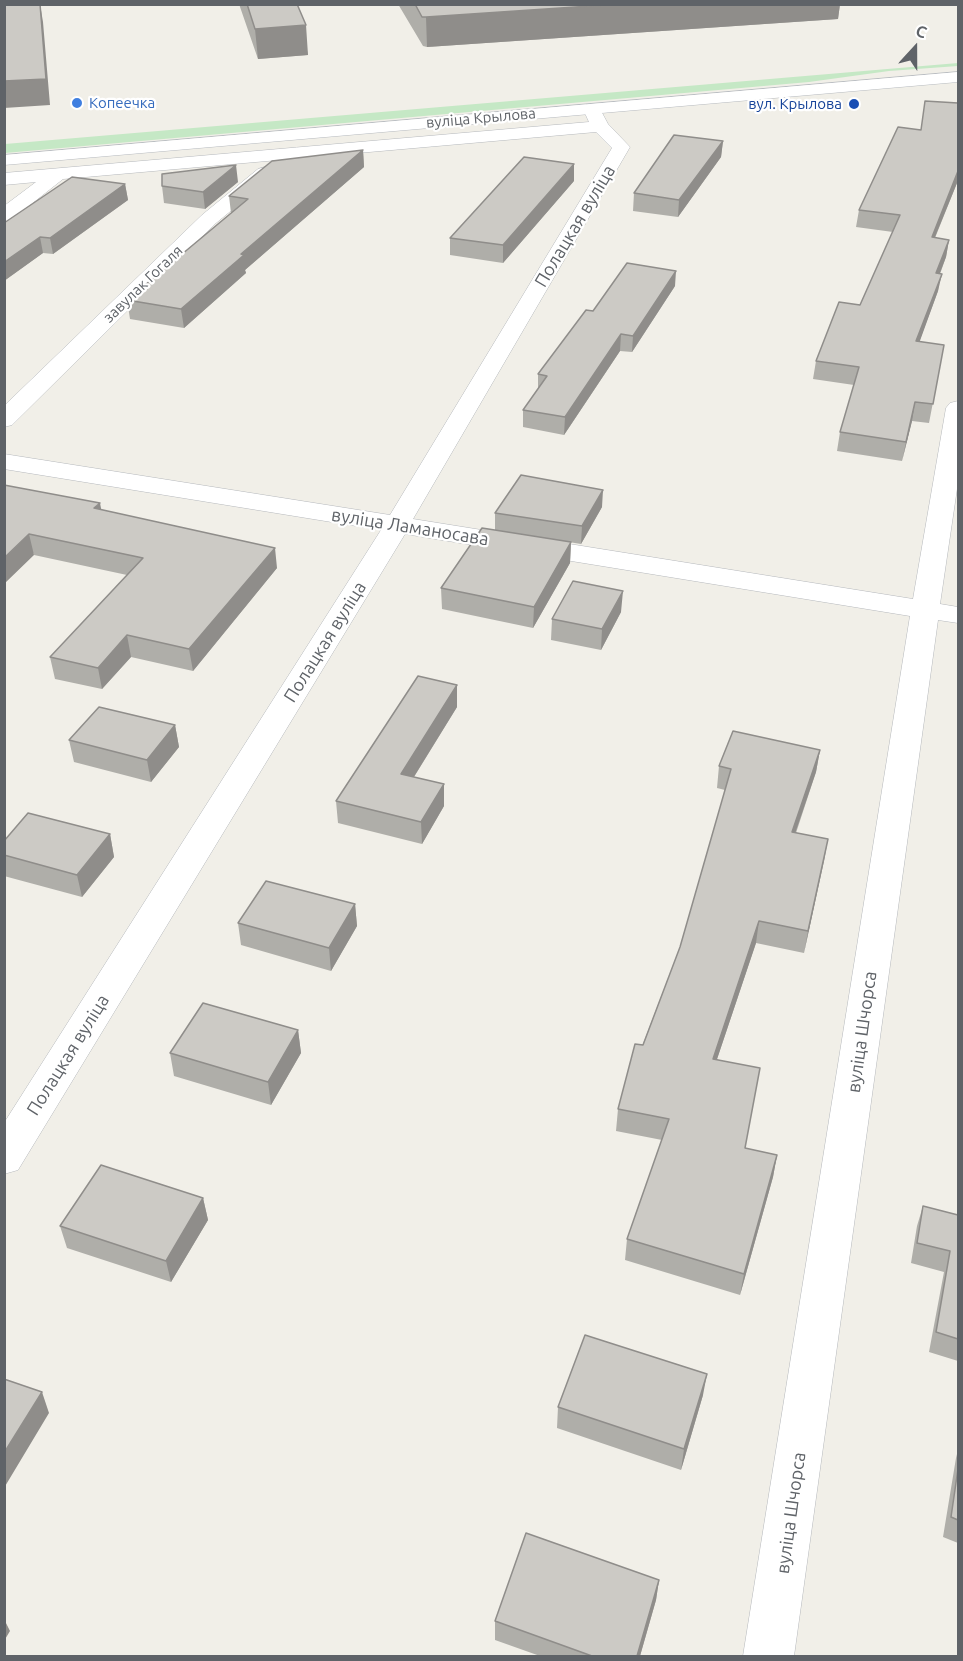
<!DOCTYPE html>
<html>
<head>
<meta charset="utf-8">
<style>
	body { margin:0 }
	#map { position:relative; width:963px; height:1661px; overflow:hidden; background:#f1efe8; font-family:Ubuntu,sans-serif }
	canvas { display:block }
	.frame { position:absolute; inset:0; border:6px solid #5f6368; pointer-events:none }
	.north { position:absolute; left:885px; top:18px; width:60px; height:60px; -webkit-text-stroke:4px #fff; paint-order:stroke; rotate:21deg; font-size:16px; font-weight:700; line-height:24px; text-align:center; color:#5f6368 }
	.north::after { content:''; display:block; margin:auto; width:21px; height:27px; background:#5f6368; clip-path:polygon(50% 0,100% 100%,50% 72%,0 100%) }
</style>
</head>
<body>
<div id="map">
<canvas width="963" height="1661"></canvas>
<div class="frame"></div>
<div class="north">С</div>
</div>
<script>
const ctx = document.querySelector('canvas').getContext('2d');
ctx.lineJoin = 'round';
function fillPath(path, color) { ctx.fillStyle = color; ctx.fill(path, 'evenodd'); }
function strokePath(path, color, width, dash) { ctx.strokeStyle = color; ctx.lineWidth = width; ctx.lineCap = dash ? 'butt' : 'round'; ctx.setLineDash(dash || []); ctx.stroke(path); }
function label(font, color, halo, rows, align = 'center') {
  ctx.font = font + ' Ubuntu,sans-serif'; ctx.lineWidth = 4.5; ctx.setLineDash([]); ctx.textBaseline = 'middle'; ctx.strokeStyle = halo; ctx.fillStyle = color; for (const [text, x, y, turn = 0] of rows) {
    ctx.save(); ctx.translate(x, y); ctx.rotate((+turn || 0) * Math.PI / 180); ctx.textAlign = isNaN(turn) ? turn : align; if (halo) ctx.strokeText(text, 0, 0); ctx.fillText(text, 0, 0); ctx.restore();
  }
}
fillPath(new Path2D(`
	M958,63V66L889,71L809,82L5,153V144Z`), '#c5e8c5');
const street = new Path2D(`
	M592,104L598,105L608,124L630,147L413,519L913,599L946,408L950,403L958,401V482L940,604L958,607V623L938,620L794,1656H743L910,616L405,534L18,1170L4,1174V1123L381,530L4,469V454L390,515L612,148L596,132L63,179L11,220L4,222V206L36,182L4,185V173L589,122L583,109L586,105Z
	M265,167L272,169L274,173L272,177L216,223L12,425L4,427V406L202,215L258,169Z`);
const secondary = new Path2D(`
	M958,72V82L4,165V155Z`);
strokePath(street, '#b5b8bc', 1);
strokePath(secondary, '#b6babf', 1);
fillPath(street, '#fff');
fillPath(secondary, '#fff');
fillPath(new Path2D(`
	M239,4H297L308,55L258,59Z
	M398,4H840L838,19L427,47L423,46Z
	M958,103V183H957L935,238L949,240L946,257L940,274L938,291L919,342L944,345L929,423L912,421L902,461L837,451L840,432L854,385L813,379L816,361L860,305L893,232L856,227L859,210L921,130Z
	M723,141L721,157L678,217L633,211L634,193Z
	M363,150L364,167L245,270L246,273L184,328L130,319L127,300L231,213L229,196Z
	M574,181L503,263L450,255V238Z
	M238,182L205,209L164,203L162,186Z
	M125,184L128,200L53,254L43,253L4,281V223Z
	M675,286L632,352L620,351L564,435L523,427V410L538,389V374L593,311Z
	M4,485L101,510L277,568L193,671L131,657L102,689L55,679L50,657L127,575L34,555Z
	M602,507L581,544L495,530V513Z
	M571,542L570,563L533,628L442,609L441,588Z
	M621,612L601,650L551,640L552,619Z
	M457,685V707L414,777L444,784V806L422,844L338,823L336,801Z
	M175,725L179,747L151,782L74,762L69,740Z
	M820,750L816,772L796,833L828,839L804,953L756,943L717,1059L745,1148L777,1155L773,1177L740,1295L625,1260L627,1239L662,1140L616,1131L618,1109L680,947L725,790L717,788L719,766Z
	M110,834L114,857L82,897L4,876V841Z
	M355,904L357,926L331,971L241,945L238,923Z
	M298,1030L301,1053L271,1105L174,1076L170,1053Z
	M203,1198L208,1220L171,1282L67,1248L60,1226Z
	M923,1206L958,1215V1361L929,1352L944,1272L911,1263L917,1226Z
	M703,1395L681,1470L557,1428L558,1407Z
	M958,1450V1543L943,1537L956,1458Z
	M659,1580L656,1600L640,1656H540L495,1640V1621Z`), '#afaea9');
fillPath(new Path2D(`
	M40,4L43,22L50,105L4,108V81Z
	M620,4H840L838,19L427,47L426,17Z
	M306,25L308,55L258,59L255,29Z
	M723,141L721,157L678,217L679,200Z
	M363,150L364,167L245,270L246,273L184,328L181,309L241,254Z
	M574,164V181L503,263V245Z
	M236,165L238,182L205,209L203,192Z
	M958,171L957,183L928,254L932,237Z
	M125,184L128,200L53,254L50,238Z
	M40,237L43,253L4,281V262Z
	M949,240L946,257L933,291L936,273Z
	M676,271L675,286L632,352L633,336Z
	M942,274L938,291L913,360L916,341Z
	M621,334L620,351L564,435L565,417Z
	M915,402L912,421L902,461L906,442Z
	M603,490L602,507L581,544L582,526Z
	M100,503L104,524L94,508Z
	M29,534L34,555L4,584V558Z
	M571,542L570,563L533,628L534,607Z
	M275,548L277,568L193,671L189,649Z
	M623,591L621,612L601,650L602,629Z
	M127,635L131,657L102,689L98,668Z
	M457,685V707L402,796L401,774Z
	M175,725L179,747L151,782L147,760Z
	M820,750L816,772L788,854L792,832Z
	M444,784V806L422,844L421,822Z
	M110,834L114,857L82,897L77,875Z
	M828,839L824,861L804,953L808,931Z
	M355,904L357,926L331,971L329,948Z
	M759,921L756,943L710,1080L713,1059Z
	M298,1030L301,1053L271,1105L268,1082Z
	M777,1155L773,1177L740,1295L744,1274Z
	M203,1198L208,1220L171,1282L166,1261Z
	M707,1374L703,1395L681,1470L684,1449Z
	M42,1392L49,1413L4,1488V1453Z
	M659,1580L656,1600L640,1656H637Z
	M4,1619L10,1631L4,1641Z`), '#8f8d8a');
const building = new Path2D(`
	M4,4H40L46,79L4,81Z
	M247,4H297L306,25L255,29Z
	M415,4H620L426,17H422Z
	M925,101L958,103V171L932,237L949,240L936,273L942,274L916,341L944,345L933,404L915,402L906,442L840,432L859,367L816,361L839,302L860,305L900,215L859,210L898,127L921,130Z
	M674,135L723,141L679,200L634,193Z
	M363,150L241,254L244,255L181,309L127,300L248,199L229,196L272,161Z
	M524,157L574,164L503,245L450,238Z
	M236,165L203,192L162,186V174Z
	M72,177L125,184L50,238L40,237L4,262V223Z
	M627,263L676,271L633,336L621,334L565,417L523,410L547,376L538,374L586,310L593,311Z
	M521,475L603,490L582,526L495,513Z
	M4,485L100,503L94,508L275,548L189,649L127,635L98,668L50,657L143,558L29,534L4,558Z
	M482,528L571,542L534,607L441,588Z
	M573,581L623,591L602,629L552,619Z
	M418,676L457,685L401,774L444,784L421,822L336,801Z
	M99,707L175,725L147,760L69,740Z
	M733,731L820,750L792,832L828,839L808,931L759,921L713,1059L760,1068L745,1148L777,1155L744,1274L627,1239L669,1119L618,1109L635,1044L643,1045L680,947L731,769L719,766Z
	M28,813L110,834L77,875L4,855V841Z
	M266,881L355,904L329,948L238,923Z
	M203,1003L298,1030L268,1082L170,1053Z
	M101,1165L203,1198L166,1261L60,1226Z
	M923,1206L958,1215V1339L936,1332L950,1251L917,1243Z
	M585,1335L707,1374L684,1449L558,1407Z
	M4,1379L42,1392L4,1453Z
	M958,1469V1520L951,1517Z
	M526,1533L659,1580L637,1656H592L495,1621Z`);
fillPath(building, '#cccac5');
strokePath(building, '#8f8d8a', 1.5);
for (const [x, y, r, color] of [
	[77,103,6,"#3f7fe0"],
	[854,104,6,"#1a4fb4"]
]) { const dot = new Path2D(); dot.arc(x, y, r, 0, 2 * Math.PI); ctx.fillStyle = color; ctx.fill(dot); strokePath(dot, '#fff', 2); }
label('15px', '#366cbe', '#fff', [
	["Копеечка",89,103]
], 'left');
label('15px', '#164399', '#fff', [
	["вул. Крылова",842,104]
], 'right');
label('15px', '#5f6368', '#fff', [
	["вуліца Крылова",481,118,-5],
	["завулак Гогаля",143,284,-44]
]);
label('18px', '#5f6368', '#fff', [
	["Полацкая вуліца",575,226,-59],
	["вуліца Ламаносава",410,527,9],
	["Полацкая вуліца",325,642,-58],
	["вуліца Шчорса",862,1032,-82],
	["Полацкая вуліца",68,1055,-58],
	["вуліца Шчорса",791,1513,-82]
]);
</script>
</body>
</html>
